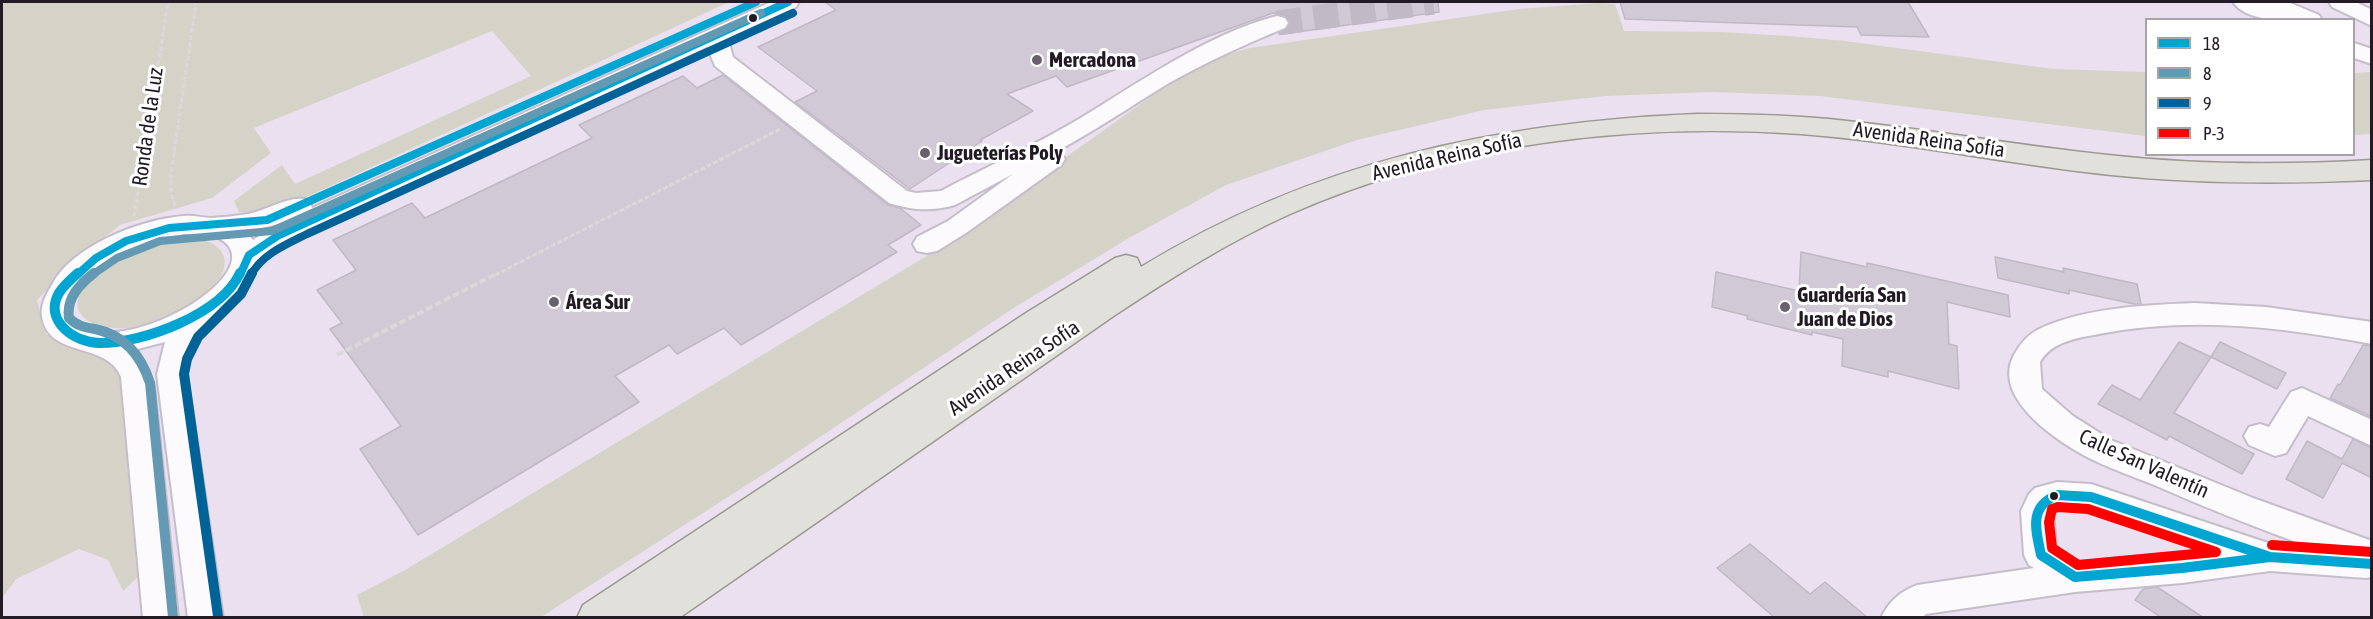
<!DOCTYPE html>
<html>
<head>
<meta charset="utf-8">
<style>
	body { margin:0 }
	#map { position:relative; width:2373px; height:619px; overflow:hidden; background:#eae0ef; font-family:"Asap Condensed",sans-serif }
	canvas { display:block }
	.frame { position:absolute; inset:0; border:3px solid #221b25; pointer-events:none }
	.legend { position:absolute; left:2145px; top:18px; width:210px; height:138px; box-sizing:border-box; background:#fff; border:2px solid #a7a4a8; margin:0; padding:8px 10px; list-style:none; font-size:18px; color:#221b25 }
	.legend li { display:flex; align-items:center; gap:12px; height:30px }
	.legend b { width:30px; border:2px solid #a7a4a8 }
</style>
</head>
<body>
<div id="map">
<canvas width="2373" height="619"></canvas>
<div class="frame"></div>
<ul class="legend">
<li><b style="height:8px;background:#00a6d1"></b>18</li>
<li><b style="height:8px;background:#6499b4"></b>8</li>
<li><b style="height:8px;background:#006297"></b>9</li>
<li><b style="height:8px;background:#f00"></b>P-3</li>
</ul>
</div>
<script>
const ctx = document.querySelector('canvas').getContext('2d');
ctx.lineJoin = 'round';
function fillPath(path, color) { ctx.fillStyle = color; ctx.fill(path, 'evenodd'); }
function strokePath(path, color, width, dash) { ctx.strokeStyle = color; ctx.lineWidth = width; ctx.lineCap = dash ? 'butt' : 'round'; ctx.setLineDash(dash || []); ctx.stroke(path); }
function label(font, color, halo, rows, align = 'center') {
  ctx.font = font + ' "Asap Condensed",sans-serif'; ctx.lineWidth = 6; ctx.setLineDash([]); ctx.textBaseline = 'middle'; ctx.strokeStyle = halo; ctx.fillStyle = color; for (const [text, x, y, turn = 0] of rows) {
    ctx.save(); ctx.translate(x, y); ctx.rotate((+turn || 0) * Math.PI / 180); ctx.textAlign = isNaN(turn) ? turn : align; if (halo) ctx.strokeText(text, 0, 0); ctx.fillText(text, 0, 0); ctx.restore();
  }
}
fillPath(new Path2D(`
	M2,2H729L274,212H239L234,201L282,165L295,184L531,76L492,31L254,128L271,153L212,198L120,225L81,256L37,300L46,334L129,366L143,572L123,591L108,560L79,549L16,579L2,598Z
	M1599,3L1615,4L1624,31L1721,32L1789,36L1845,41L2053,69L2146,72V136L1820,96L1713,92L1605,96L1484,110L1357,140L1226,185L1129,238L1012,309L784,461L541,617H364L357,595L405,570L930,254L1170,83C1197,68 1220,55 1250,48L1519,9Z
	M2371,72V134L2354,135V73Z
	M189,237C233,242 235,271 203,297C185,311 160,323 137,327C94,334 52,313 97,272C122,249 156,239 189,237Z`), '#d5d3c8');
const building = new Path2D(`
	M825,2H1438L1439,12L1283,34L1282,32L1287,29L1290,22L1286,16L1273,13L1067,87L1056,76L1007,94L1033,111L980,140L982,141L910,189L795,102L817,91L758,47L836,10Z
	M1620,2H1908L1929,37L1861,35L1857,27L1625,19Z
	M723,75L888,205L900,208L921,225L888,245L897,252L741,345L724,328L677,354L669,345L615,376L639,402L418,535L360,449L401,426L330,329L342,323L317,290L356,270L333,240L412,203L425,218L592,138L579,125L683,76L697,88Z
	M1801,252L1867,267V263L2008,295L2010,317L1947,302L1949,344L1957,346L1959,389L1888,371V377L1842,366L1843,339L1812,332V335L1747,319L1748,316L1712,307L1716,272L1799,291Z
	M1995,257L2064,272L2063,268L2137,284L2141,304H2134L2069,290V294L1998,278Z
	M2179,342L2211,357L2174,413L2254,454L2242,474L2169,436L2167,440L2098,404L2112,385L2140,400Z
	M2220,342L2286,373L2277,389L2211,357Z
	M2363,345L2372,346V417L2330,398L2338,384L2340,385Z
	M2353,439L2372,448V478L2342,463L2323,498L2286,479L2307,441L2342,459Z
	M1750,544L1810,594L1825,582L1868,618H1775L1717,568Z
	M2157,587L2204,618H2162L2135,600L2143,589Z`);
fillPath(building, '#d1c9d5');
strokePath(building, '#c0b8c4', 1.5);
strokePath(new Path2D(`
	M1277,23L1433,2`), '#c2b9c7', 25, [25, 12]);
const minor = new Path2D(`
	M771,2H799L796,7L733,36L730,46L733,57L907,191L916,193L941,191C986,167 1034,146 1079,119C1140,82 1207,34 1277,16L1285,18L1288,23L1285,28C1245,44 1207,62 1169,83C1131,106 1095,131 1055,152L1061,153L1065,159L1061,165L966,233L937,251L927,253L917,251L913,244L917,237L948,221L1013,174L955,205C930,212 913,210 889,203L715,66L707,47L311,229C300,236 263,254 258,265C250,279 244,292 233,303C206,331 191,330 187,374L223,618H188L157,374L165,342L134,350L148,370L154,386L178,618H143L121,377C107,341 49,359 42,317C40,304 47,293 53,283C74,245 142,219 184,216C193,215 203,218 212,218C223,217 236,216 248,214C268,210 290,194 309,200L312,208ZM278,224L253,240L246,232ZM184,234C195,235 210,233 220,239C277,271 118,365 72,321C58,269 148,241 184,234Z
	M2233,2H2288L2319,15L2322,20C2297,20 2249,25 2233,2Z
	M2329,2H2356L2372,10V26L2332,7Z
	M2354,43L2372,49V64L2354,58Z
	M2194,303L2266,307L2372,322V344C2281,327 2191,316 2099,334C2078,338 2052,341 2040,362L2042,389L2073,416L2111,440L2253,498L2372,541V577L2366,578L2270,571L2182,583L2075,592L1926,614L1922,618H1881C1888,602 1901,591 1917,585L2034,568L2029,565L2024,555L2021,511L2029,494L2035,488L2057,482L2091,484L2268,543L2304,545C2252,526 2202,506 2152,484C2131,476 2109,468 2089,458C2057,441 1991,398 2014,355C2020,344 2027,335 2039,329C2083,308 2146,305 2194,303ZM2057,508L2091,510L2207,550L2080,562L2056,547L2053,511Z
	M2302,388L2372,420V446L2308,416L2286,453L2275,456L2249,445L2244,436L2249,427L2260,424L2269,427L2291,392Z`);
const major = new Path2D(`
	M1697,114C1747,114 1797,115 1847,121C1934,130 2021,146 2108,155C2196,165 2284,165 2372,160V180C2285,184 2198,184 2111,175C2007,164 1905,142 1801,134C1629,122 1448,144 1290,214C1228,242 1171,278 1115,315L679,618H577L583,605L1026,313L1115,258L1126,255L1137,258L1141,267C1313,162 1497,122 1697,114Z`);
strokePath(minor, '#c5bdc9', 4);
strokePath(major, '#9b9890', 3);
strokePath(new Path2D(`
	M175,206L171,193V174L196,2
	M134,217L168,2
	M495,275L780,129`), '#dbd8db', 3, [5, 2]);
strokePath(new Path2D(`
	M337,355L498,273`), '#dbd8db', 4, [7, 3]);
fillPath(minor, '#fcfafd');
fillPath(major, '#e1e0da');
strokePath(new Path2D(`
	M77,275L96,258L126,241L169,228L267,220L756,2
	M240,275L249,255L279,235L788,2`), '#00a6d1', 8);
strokePath(new Path2D(`
	M78,273C71,279 64,285 59,293C43,321 75,343 100,343C144,343 221,314 240,273
	M2057,495L2091,497L2270,557L2182,568L2075,577L2041,555C2036,530 2028,507 2057,495Z
	M2270,557L2372,564`), '#00a6d1', 10);
strokePath(new Path2D(`
	M92,275L117,258L160,241L272,231L761,13`), '#6499b4', 8);
strokePath(new Path2D(`
	M94,273C80,284 66,298 69,318C77,326 84,327 95,329C124,335 141,355 150,383L173,617`), '#6499b4', 10);
strokePath(new Path2D(`
	M251,275C262,254 287,244 307,234L793,13`), '#006297', 8);
strokePath(new Path2D(`
	M218,616L184,374L187,359L198,337L241,294L252,273`), '#006297', 10);
strokePath(new Path2D(`
	M2058,507L2088,509L2216,552L2078,565L2052,548L2049,522L2052,509Z
	M2272,545L2372,552`), '#f00', 10);
for (const [x, y, r, color] of [
	[753,18,5,"#221b25"],
	[1037,60,6,"#68606c"],
	[925,153,6,"#68606c"],
	[554,302,6,"#68606c"],
	[1785,307,6,"#68606c"],
	[2054,496,5,"#221b25"]
]) { const dot = new Path2D(); dot.arc(x, y, r, 0, 2 * Math.PI); ctx.fillStyle = color; ctx.fill(dot); strokePath(dot, '#fff', 2); }
label('bold 21px', '#221b25', '#fff', [
	["Mercadona",1049,60],
	["Jugueterías Poly",937,153],
	["Guardería San",1797,295],
	["Juan de Dios",1797,319],
	["Área Sur",566,302]
], 'left');
label('21px', '#221b25', '#fff', [
	["Ronda de la Luz",148,127,-82],
	["Avenida Reina Sofía",1929,140,8],
	["Avenida Reina Sofía",1447,157,-13],
	["Avenida Reina Sofía",1014,368,-34],
	["Calle San Valentín",2144,464,24]
]);
</script>
</body>
</html>
